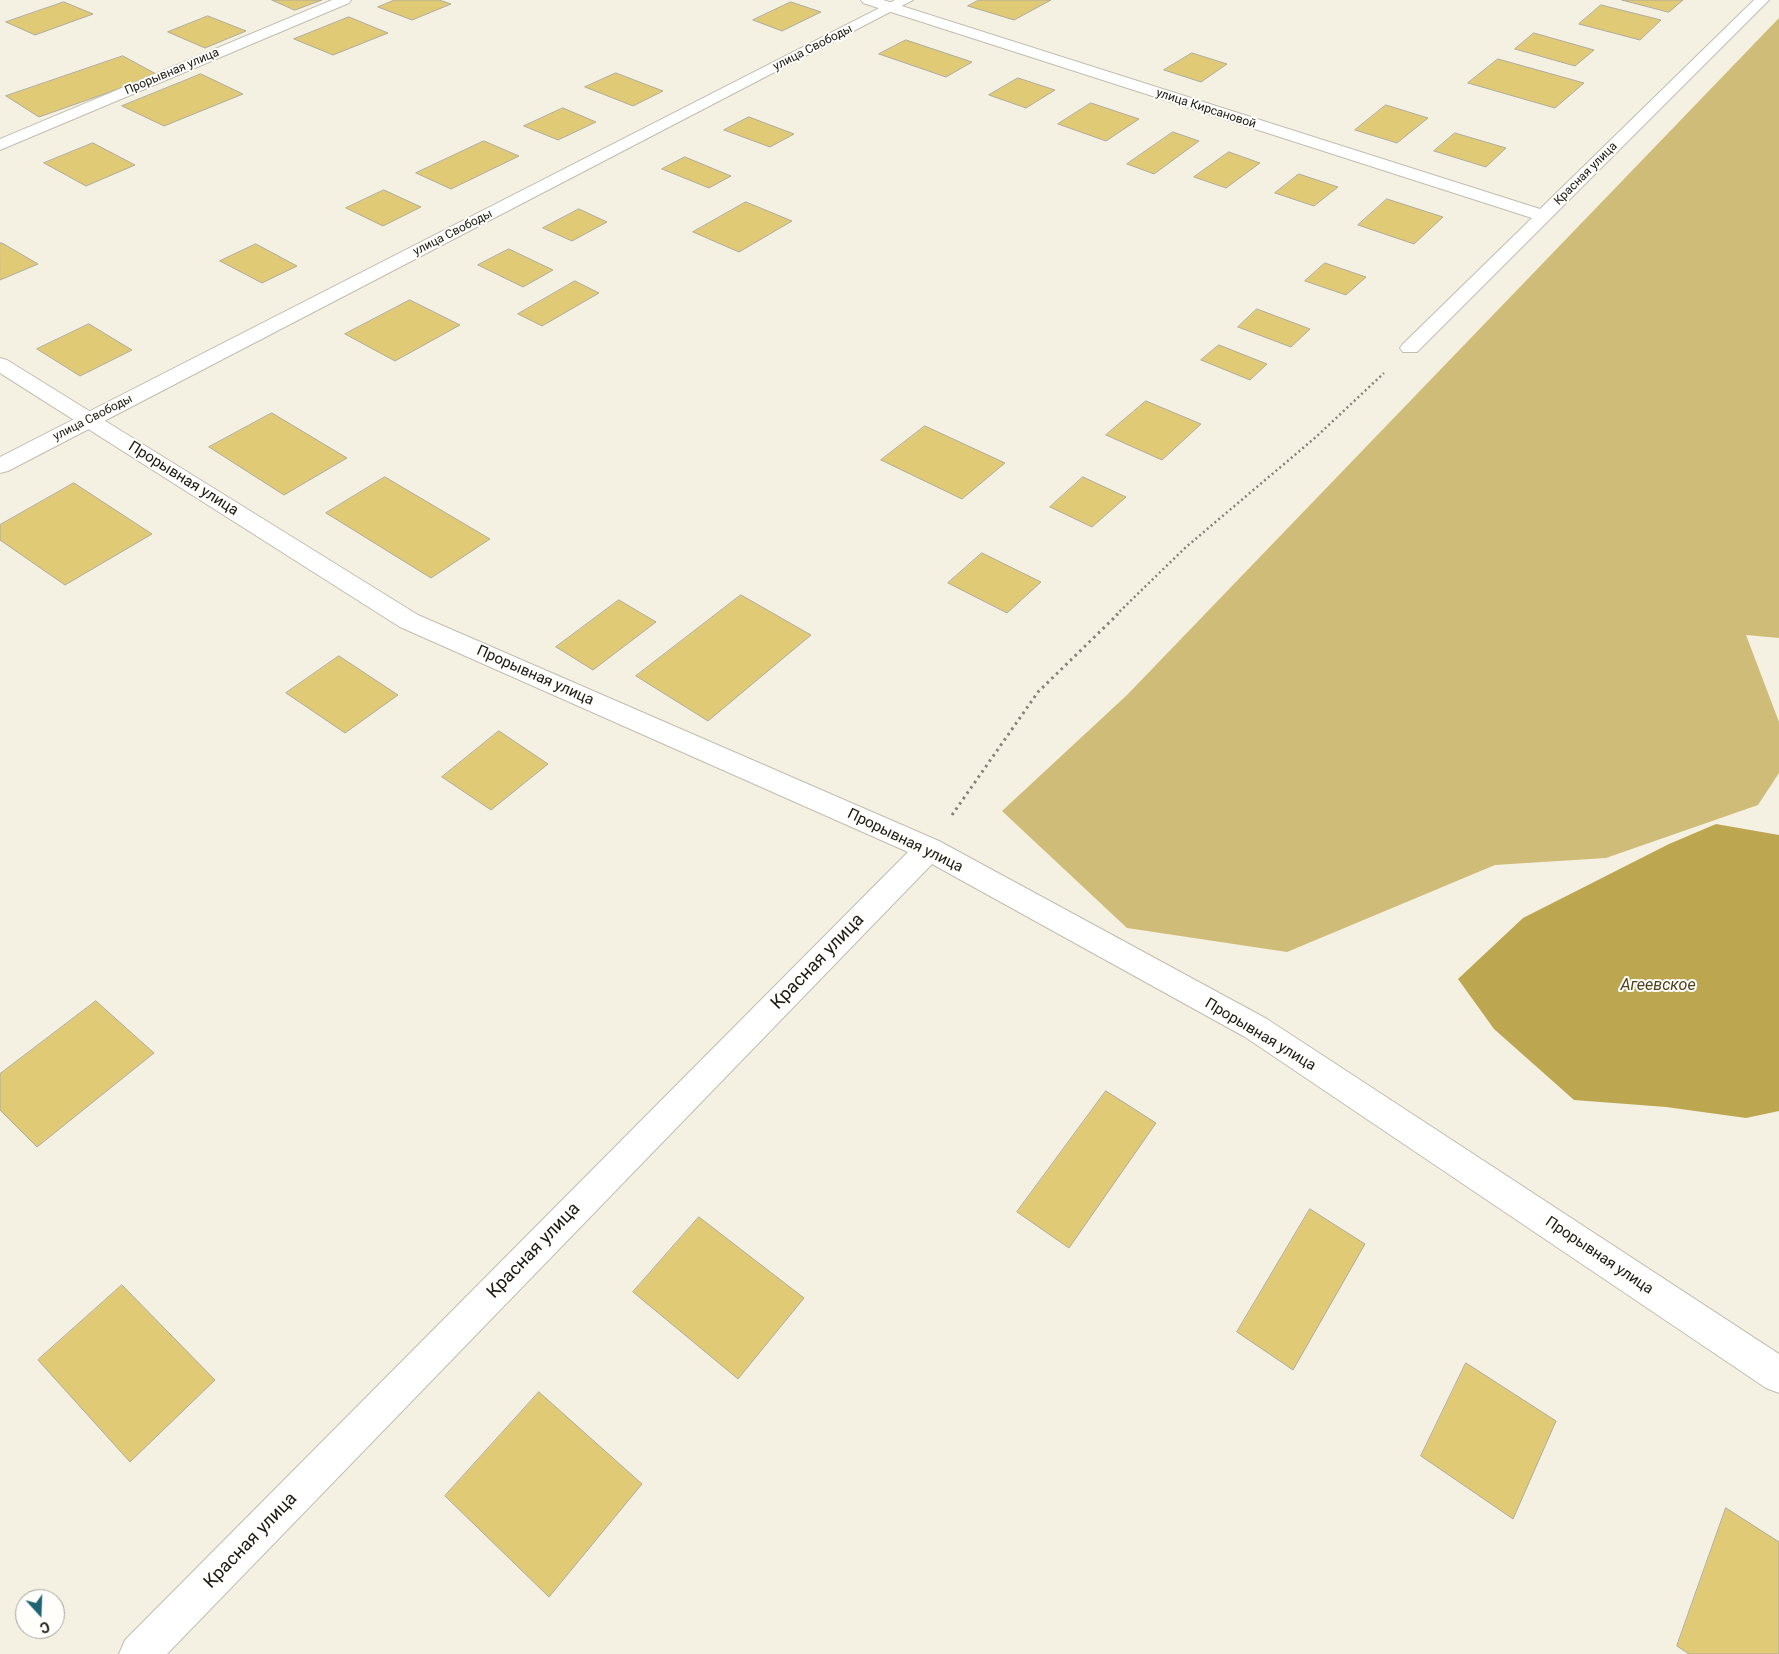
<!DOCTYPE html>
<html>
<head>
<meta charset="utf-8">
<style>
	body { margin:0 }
	#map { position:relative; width:1779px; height:1654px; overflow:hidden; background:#f5f1e2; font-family:Roboto,sans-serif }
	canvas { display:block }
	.north { position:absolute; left:15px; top:1589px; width:50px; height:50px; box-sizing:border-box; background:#fffefb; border:1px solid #a3a29e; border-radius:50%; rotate:160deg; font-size:14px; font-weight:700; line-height:20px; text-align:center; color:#191813 }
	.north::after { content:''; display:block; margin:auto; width:18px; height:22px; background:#1e6474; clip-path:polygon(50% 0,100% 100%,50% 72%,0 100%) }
</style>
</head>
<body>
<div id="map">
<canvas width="1779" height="1654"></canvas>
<div class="north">С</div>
</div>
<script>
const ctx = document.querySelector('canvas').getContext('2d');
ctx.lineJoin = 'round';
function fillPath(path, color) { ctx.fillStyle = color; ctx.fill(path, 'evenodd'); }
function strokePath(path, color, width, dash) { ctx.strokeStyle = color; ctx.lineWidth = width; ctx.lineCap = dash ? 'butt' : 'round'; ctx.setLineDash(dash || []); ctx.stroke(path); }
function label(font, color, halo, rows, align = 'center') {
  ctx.font = font + ' Roboto,sans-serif'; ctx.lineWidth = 4; ctx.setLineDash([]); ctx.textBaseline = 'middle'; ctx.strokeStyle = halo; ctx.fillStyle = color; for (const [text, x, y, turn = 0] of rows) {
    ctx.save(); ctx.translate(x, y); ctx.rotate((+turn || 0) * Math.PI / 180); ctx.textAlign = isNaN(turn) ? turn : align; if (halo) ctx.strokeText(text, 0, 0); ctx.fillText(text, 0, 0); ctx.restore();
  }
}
fillPath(new Path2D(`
	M1779,18V638L1746,635L1779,722V773L1758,805L1606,858L1495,865L1287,952L1127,928L1002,811L1127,695Z`), '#cfbc78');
fillPath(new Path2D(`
	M1716,824L1779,835V1111L1746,1118L1666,1107L1574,1100L1494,1029L1458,979L1523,918L1669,844Z`), '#bca650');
const building = new Path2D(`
	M272,0H322L295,10Z
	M395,0H439L451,4L412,20L378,7Z
	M979,0H1051L1014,20L968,6Z
	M1622,0H1683L1669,12Z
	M64,2L93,14L35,35L6,22Z
	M791,2L821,12L782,31L753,20Z
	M1601,5L1661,20L1640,40L1579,24Z
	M208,16L246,31L205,48L168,32Z
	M349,17L388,33L333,55L294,39Z
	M1534,33L1594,50L1575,66L1515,49Z
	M906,40L972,62L946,77L879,54Z
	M1192,53L1227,64L1201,82L1164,70Z
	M123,56L158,75L39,117L6,96Z
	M1498,59L1584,83L1555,108L1468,83Z
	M616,73L663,91L633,106L585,87Z
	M201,74L243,94L164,126L122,106Z
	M1018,78L1055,90L1026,108L989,95Z
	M1091,103L1139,119L1106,141L1058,124Z
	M1386,105L1428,118L1397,143L1355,130Z
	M563,108L596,122L558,140L524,126Z
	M749,117L794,134L770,147L724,130Z
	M1173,132L1199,141L1154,174L1127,164Z
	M1455,133L1506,148L1486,167L1434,151Z
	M484,141L519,156L451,189L416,173Z
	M93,143L135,165L86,186L44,163Z
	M1229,152L1260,163L1226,188L1194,177Z
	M685,157L731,176L709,188L662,169Z
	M1299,174L1338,187L1314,206L1275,193Z
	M384,190L421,207L383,226L346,208Z
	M1387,199L1443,217L1414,244L1358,225Z
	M746,202L792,221L739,252L693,232Z
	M579,209L607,222L572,241L543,228Z
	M0,243H2L38,264L0,280Z
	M256,244L297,266L262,283L220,261Z
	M509,249L553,270L523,287L478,265Z
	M1325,263L1366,277L1346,295L1305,281Z
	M575,281L599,293L542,326L518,314Z
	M410,300L460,325L395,361L345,334Z
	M1257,309L1310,329L1291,347L1238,327Z
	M89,324L132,350L80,376L37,349Z
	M1219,345L1267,364L1250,380L1201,360Z
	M1146,401L1201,424L1162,460L1106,435Z
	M272,413L347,458L284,495L209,447Z
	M925,426L1005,463L962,499L881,460Z
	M385,477L490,539L431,578L326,513Z
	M1083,477L1126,497L1092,527L1050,507Z
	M74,483L152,534L65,585L0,540V525Z
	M982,553L1041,582L1007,613L948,583Z
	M741,595L811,635L708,721L636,676Z
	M619,600L656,622L593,670L556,647Z
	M339,656L398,695L345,733L286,693Z
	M499,731L548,764L491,810L442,777Z
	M96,1001L154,1053L37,1147L0,1110V1074Z
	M1106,1091L1156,1123L1069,1248L1017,1212Z
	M1310,1209L1365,1244L1293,1370L1237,1332Z
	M699,1217L804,1298L738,1379L633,1292Z
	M122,1285L215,1380L130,1462L38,1360Z
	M1466,1363L1556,1421L1513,1519L1421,1456Z
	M539,1392L642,1484L549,1597L445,1496Z
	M1726,1508L1779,1542V1654H1689L1677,1646Z`);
fillPath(building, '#e1ca75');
strokePath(building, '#afab9d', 1);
const street = new Path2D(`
	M332,0H351L349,3L0,150V139Z
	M861,0H883L1540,209L1754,0H1769L1417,352H1403L1400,348L1403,344L1532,218L863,3Z
	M0,358L7,360L418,615L939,841L1267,1019L1779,1354V1393L1766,1388L1245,1037L932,864L167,1654H119L125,1640L908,852L400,627L0,373Z`);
const secondary = new Path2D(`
	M895,0H913L8,471L0,473V457Z`);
strokePath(street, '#c1bdaf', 2);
strokePath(secondary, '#c1bdaf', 2);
strokePath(new Path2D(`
	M1116,615L1186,547L1316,437L1384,373`), '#858379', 2.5, [2, 3]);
strokePath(new Path2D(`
	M952,815L1038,692L1118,614`), '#858379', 3, [2.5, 4]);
fillPath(street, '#fff');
fillPath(secondary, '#fff');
label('12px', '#191813', '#fffefb', [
	["улица Свободы",813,48,-27],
	["Прорывная улица",172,72,-23],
	["улица Кирсановой",1206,109,18],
	["Красная улица",1586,174,-45],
	["улица Свободы",453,233,-27],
	["улица Свободы",93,418,-27]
]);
label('15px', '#191813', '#fffefb', [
	["Прорывная улица",183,479,32],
	["Прорывная улица",535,676,24],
	["Прорывная улица",905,841,26],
	["Прорывная улица",1260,1035,31],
	["Прорывная улица",1599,1256,34]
]);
label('italic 16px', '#4c421d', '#fffefb', [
	["Агеевское",1658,986]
]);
label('18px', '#191813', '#fffefb', [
	["Красная улица",818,962,-46],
	["Красная улица",534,1251,-46],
	["Красная улица",251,1541,-46]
]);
</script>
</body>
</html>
